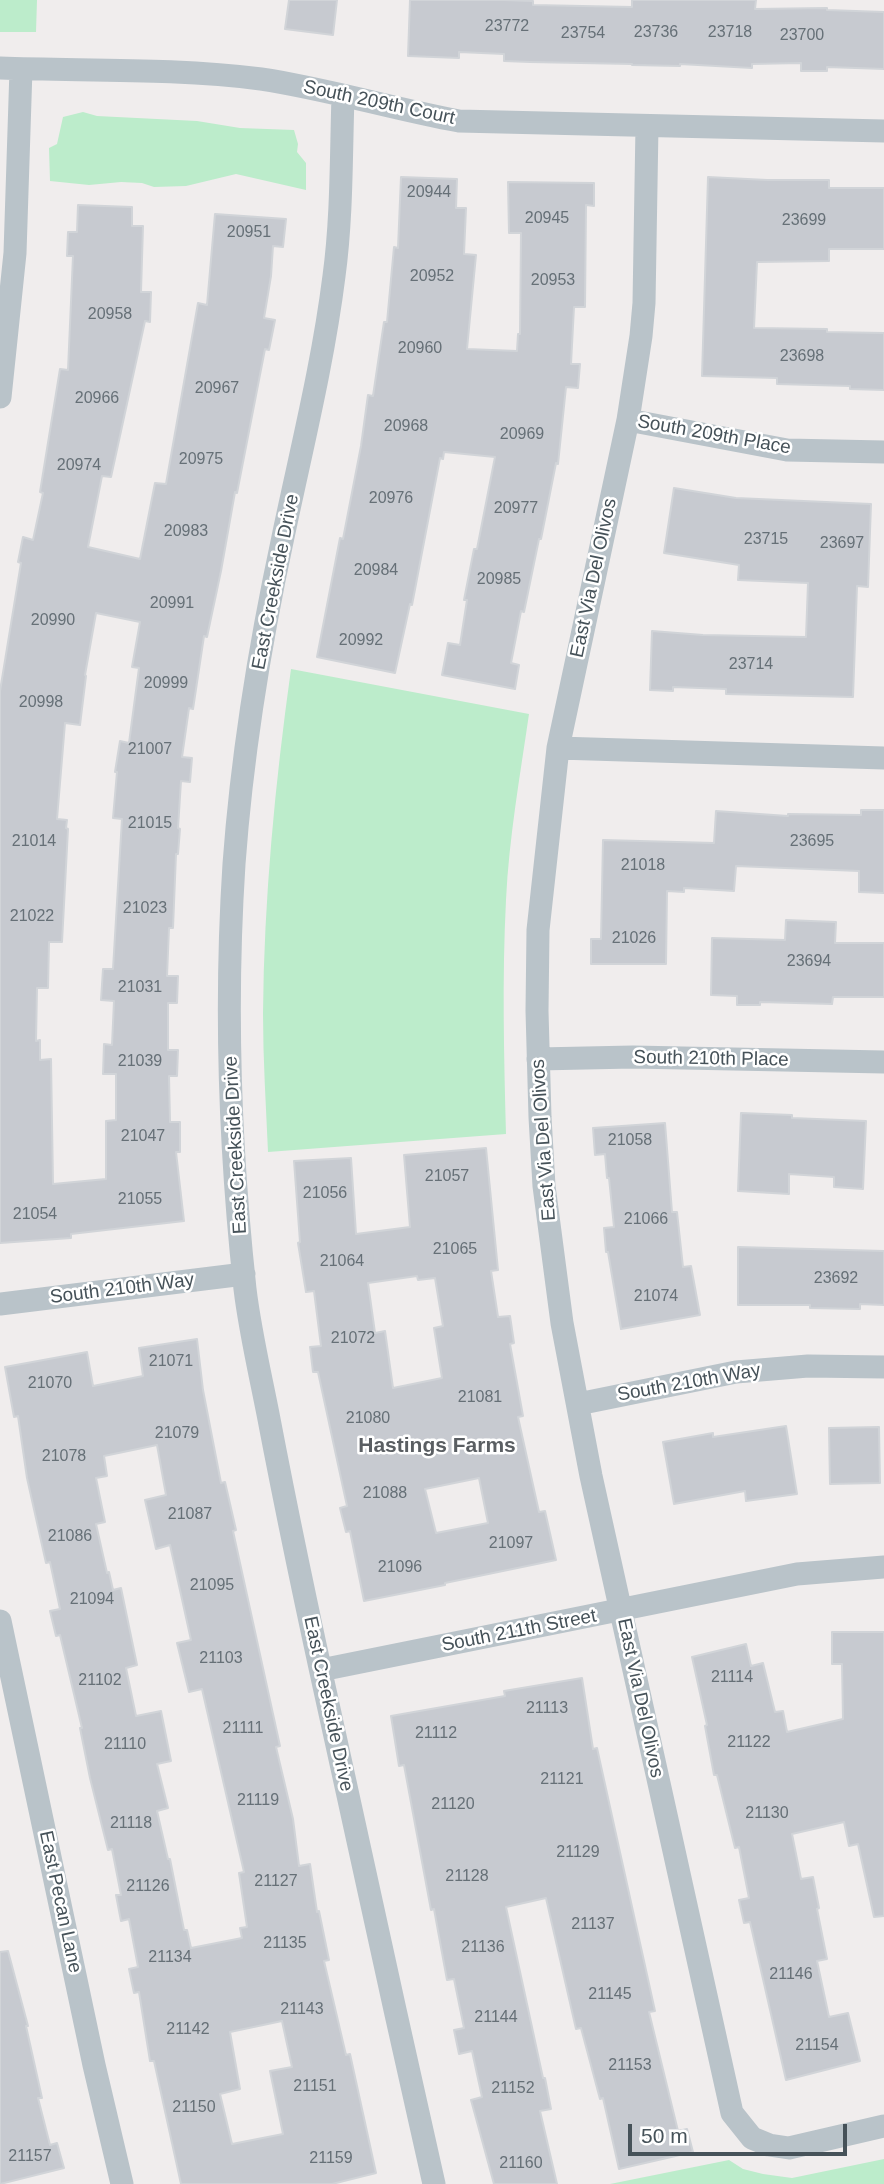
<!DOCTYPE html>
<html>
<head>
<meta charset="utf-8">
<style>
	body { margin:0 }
	#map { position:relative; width:884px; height:2184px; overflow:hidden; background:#f0eded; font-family:Arial,sans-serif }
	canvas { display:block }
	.scale { position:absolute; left:628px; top:2124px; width:219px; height:32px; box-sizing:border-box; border:4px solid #465259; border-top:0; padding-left:9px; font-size:21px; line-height:24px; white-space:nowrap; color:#465259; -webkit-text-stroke:5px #fff; paint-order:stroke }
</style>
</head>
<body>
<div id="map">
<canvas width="884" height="2184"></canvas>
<div class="scale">50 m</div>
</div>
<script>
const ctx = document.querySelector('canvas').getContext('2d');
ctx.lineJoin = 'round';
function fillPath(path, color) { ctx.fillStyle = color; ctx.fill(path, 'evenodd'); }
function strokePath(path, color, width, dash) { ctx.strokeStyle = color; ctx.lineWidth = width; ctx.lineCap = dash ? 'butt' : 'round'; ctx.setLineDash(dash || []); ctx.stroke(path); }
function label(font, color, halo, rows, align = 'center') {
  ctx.font = font + ' Arial,sans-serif'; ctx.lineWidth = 5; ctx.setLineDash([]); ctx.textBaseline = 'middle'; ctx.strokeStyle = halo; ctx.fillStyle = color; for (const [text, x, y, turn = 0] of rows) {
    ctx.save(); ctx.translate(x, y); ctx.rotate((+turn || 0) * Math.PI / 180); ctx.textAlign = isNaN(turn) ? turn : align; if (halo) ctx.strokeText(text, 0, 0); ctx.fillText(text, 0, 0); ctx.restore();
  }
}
fillPath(new Path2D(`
	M0,0H37L36,32H0Z
	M83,112L97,116L197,121L240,128L294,130L298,144L297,152L306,163V190L236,174L186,186L154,187L142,183L121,182L89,185L50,181L49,148L57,144L63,117Z
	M291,669L529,714C520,776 509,838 506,900C502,978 504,1056 506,1134L268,1152C266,1106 263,1060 263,1014C264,898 275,784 291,669Z
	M884,2159V2184H610L729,2160L743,2169L763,2174L792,2178Z`), '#bceccb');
const building = new Path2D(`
	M289,0H337L333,35L285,29Z
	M410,0H504L533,1V5L632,7V0H756L755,9L827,8V10L884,12V69L827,67V71H801V63L752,64V68L680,64V66L632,65V64L530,62L504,61V54L459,52V58L408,56Z
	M401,177L457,179L456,208H466L464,254L476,255L467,349L517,351L518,334H520L521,233H509L508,182L594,183V206L586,205L585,307H574L571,364H580L578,388L566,387L558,464L556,463L541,539H539L524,612L521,611L511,663L519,665L515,689L442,675L448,643L460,645L467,600H464L474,549H477L495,457L444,452L443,459L440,458L412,605L410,604L395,673L317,657L340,538L343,539L361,446L368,395L373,396L384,322H387L394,247L398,248Z
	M708,177L767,180H829V188H884V249H829V261L757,262L754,328L827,329V332L884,333V390L850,389V386L777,384V378L702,376Z
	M78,205L132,207V226H143L141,292H151L150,322L145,321L111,477L102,476L88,547L140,559L155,483L166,484L198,303L207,305L215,214L286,219L283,247L273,246L271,276L264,318L275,320L269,350L265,349L237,493L235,492L221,571L207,637L204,636L193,709L189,708L182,757L192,758L190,782L181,781L178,828L180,829L178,854H176L173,928H169L167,976H178L177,1003H168V1050H178L177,1076H169L170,1122H180V1152H176L184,1221L71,1234V1238L0,1243V691L21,563L18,562L23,537L33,540L43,493L40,492L60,369L68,370L73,256H67L68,232H77ZM96,613L140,622L132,667L139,668L129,743L120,741L115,772H117L113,818L122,819L113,969H103L101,1000L114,1001L112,1045L104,1044L103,1074H116V1120L106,1121V1179L53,1184L51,1059L40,1060V1040L36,1041L37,988H48L49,942H62L68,829L66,828L67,820L57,819L65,723L80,725L86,676L85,675Z
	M674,488L736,498L871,504L868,587L857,586L853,697L726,694V689L673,687V691L650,690L652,631L703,635L806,637L808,583L738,580L739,565L664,553Z
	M861,810H884V893L859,892V871L736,866L734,891L684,888V892L667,891L666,964H591V939H601L603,840L714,843L716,811L788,816V814L861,815Z
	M786,920L836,922L835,943H884V997H833L832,1004L760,1002V1005H737V996L711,995L712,938L785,940Z
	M741,1113L792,1115V1118L866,1121L863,1189L834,1187V1177L789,1174V1194L738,1191Z
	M665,1123L672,1212H677L683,1267L691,1266L700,1315L621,1329L608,1252H606L604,1228L614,1227L609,1178H607L605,1154L595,1155L593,1128Z
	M486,1148L498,1270L491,1271L498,1317L510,1316L514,1343L510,1344L523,1416L518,1417L539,1512L545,1511L556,1560L445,1583V1585L364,1601L350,1531L346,1532L340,1508L347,1506L318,1372H313L310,1347L321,1346L314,1291L306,1292L298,1243L300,1242L294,1161L351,1158L356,1234L410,1227L404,1155ZM417,1276L418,1280L435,1278L443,1326L434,1328L442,1378L393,1388L385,1331L375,1333L368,1283ZM479,1478L488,1523L436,1533L425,1489Z
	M738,1247L884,1251V1305L860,1304V1309L810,1308V1305H738Z
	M197,1339L203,1390L221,1483L225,1482L236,1530L233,1531L280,1746L276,1747L293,1819L299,1866L310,1864L317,1912L319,1911L329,1960L324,1961L346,2055L350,2054L376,2173L332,2184H181L154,2061H150L139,1992L134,1993L129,1969L138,1967L129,1919L121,1921L116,1895H121L112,1849L108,1850L90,1778L80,1728H82L60,1635L56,1636L50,1611L60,1609L50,1562L46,1563L27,1478L18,1416L14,1417L5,1367L87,1352L93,1386L143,1376L139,1348ZM157,1445L166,1495L145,1500L156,1549L170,1545L191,1640L177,1643L189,1692L202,1689L244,1872L239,1873L247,1927L240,1928L242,1938L191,1948L187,1930H184L170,1859H168L157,1811L168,1808L157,1764L171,1761L161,1711L136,1716L126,1668L137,1665L121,1588L113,1590L109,1572L107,1573L96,1524L105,1522L96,1478L107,1476L104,1456ZM282,2021L292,2067L270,2071L283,2134L232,2144L220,2094L240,2089L230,2032Z
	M786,1426L797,1494L746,1501L745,1491L674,1504L663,1442L713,1433V1437Z
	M879,1427L880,1483L830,1484L829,1428Z
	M832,1632H884V1916L874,1917L858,1844L849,1846L844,1822L792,1834L801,1879L813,1877L819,1908L817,1909L827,1959L817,1961L829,2017L848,2013L860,2061L786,2080L750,1922L744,1923L739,1900L749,1898L739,1847L735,1848L717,1775H714L705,1726L707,1725L692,1657L746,1644L751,1666L763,1663L775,1712L783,1711L787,1732L843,1719L842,1664H832Z
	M582,1678L593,1749L597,1748L655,2011L649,2012L678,2131L687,2129L693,2152L619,2169L603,2098L600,2099L581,2028L576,2029L546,1898L506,1907L543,2078H545L551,2109L540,2111L557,2184H494L471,2100L482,2097L472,2051L459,2054L454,2030L464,2028L454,1979L447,1980L434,1909L431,1910L404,1765L399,1766L391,1716L505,1696L504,1691Z
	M8,1951L28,2026H26L42,2098H38L50,2145L57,2143L64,2168L0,2184V1952Z`);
fillPath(building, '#c7cad0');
strokePath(building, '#d1d4d8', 2);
strokePath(new Path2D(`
	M0,68C85,71 177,68 261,79C328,89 393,109 459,121L884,131
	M343,96C341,156 342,217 334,276C323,364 301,451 283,537C260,644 242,754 234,864C225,1002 230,1151 245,1289C250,1331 260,1373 268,1414C288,1519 310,1623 333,1727C367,1879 399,2032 434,2184
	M647,126L644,303L641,336L628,420L558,748L538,930L537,1011L540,1117L544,1186L562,1323L591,1476L732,2113L752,2138L769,2145L789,2148L884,2126
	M0,397L15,253L21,69
	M628,420L787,450L884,452
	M558,748L884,758
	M538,1059L633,1057L884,1062
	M0,1304L244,1274
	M578,1404L736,1372L808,1366L884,1367
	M0,1621L94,2065L122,2184
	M321,1670L797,1574L884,1567`), '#b9c3c9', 23);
label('16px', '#667077', null, [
	["23772",507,27],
	["23736",656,33],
	["23718",730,33],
	["23754",583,34],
	["23700",802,36],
	["20944",429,193],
	["20945",547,219],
	["23699",804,221],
	["20951",249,233],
	["20952",432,277],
	["20953",553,281],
	["20958",110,315],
	["20960",420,349],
	["23698",802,357],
	["20967",217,389],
	["20966",97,399],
	["20968",406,427],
	["20969",522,435],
	["20975",201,460],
	["20974",79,466],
	["20976",391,499],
	["20977",516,509],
	["20983",186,532],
	["23715",766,540],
	["23697",842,544],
	["20984",376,571],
	["20985",499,580],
	["20991",172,604],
	["20990",53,621],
	["20992",361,641],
	["23714",751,665],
	["20999",166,684],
	["20998",41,703],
	["21007",150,750],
	["21015",150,824],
	["21014",34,842],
	["23695",812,842],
	["21018",643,866],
	["21023",145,909],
	["21022",32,917],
	["21026",634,939],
	["23694",809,962],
	["21031",140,988],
	["21039",140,1062],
	["21047",143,1137],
	["21058",630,1141],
	["21057",447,1177],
	["21056",325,1194],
	["21055",140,1200],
	["21054",35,1215],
	["21066",646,1220],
	["21065",455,1250],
	["21064",342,1262],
	["23692",836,1279],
	["21074",656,1297],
	["21072",353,1339],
	["21071",171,1362],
	["21070",50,1384],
	["21081",480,1398],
	["21080",368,1419],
	["21079",177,1434],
	["21078",64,1457],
	["21088",385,1494],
	["21087",190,1515],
	["21086",70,1537],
	["21097",511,1544],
	["21096",400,1568],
	["21095",212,1586],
	["21094",92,1600],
	["21103",221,1659],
	["21114",732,1678],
	["21102",100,1681],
	["21113",547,1709],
	["21111",243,1729],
	["21112",436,1734],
	["21122",749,1743],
	["21110",125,1745],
	["21121",562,1780],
	["21119",258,1801],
	["21120",453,1805],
	["21130",767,1814],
	["21118",131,1824],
	["21129",578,1853],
	["21128",467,1877],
	["21127",276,1882],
	["21126",148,1887],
	["21137",593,1925],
	["21135",285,1944],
	["21136",483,1948],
	["21134",170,1958],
	["21146",791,1975],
	["21145",610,1995],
	["21143",302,2010],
	["21144",496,2018],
	["21142",188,2030],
	["21154",817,2046],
	["21153",630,2066],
	["21151",315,2087],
	["21152",513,2089],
	["21150",194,2108],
	["21157",30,2157],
	["21159",331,2159],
	["21160",521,2164]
]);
label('19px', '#465259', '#fff', [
	["South 209th Court",379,103,12],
	["South 209th Place",714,435,10],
	["East Via Del Olivos",594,578,-78],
	["East Creekside Drive",276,582,-79],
	["South 210th Place",711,1059,1],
	["East Via Del Olivos",544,1140,-94],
	["East Creekside Drive",236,1145,-93],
	["South 210th Way",122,1289,-7],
	["South 210th Way",689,1383,-10],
	["South 211th Street",519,1631,-11],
	["East Via Del Olivos",640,1698,78],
	["East Creekside Drive",328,1704,78],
	["East Pecan Lane",60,1902,78]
]);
label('bold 21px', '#5a5e62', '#fff', [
	["Hastings Farms",437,1446]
]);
</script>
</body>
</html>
